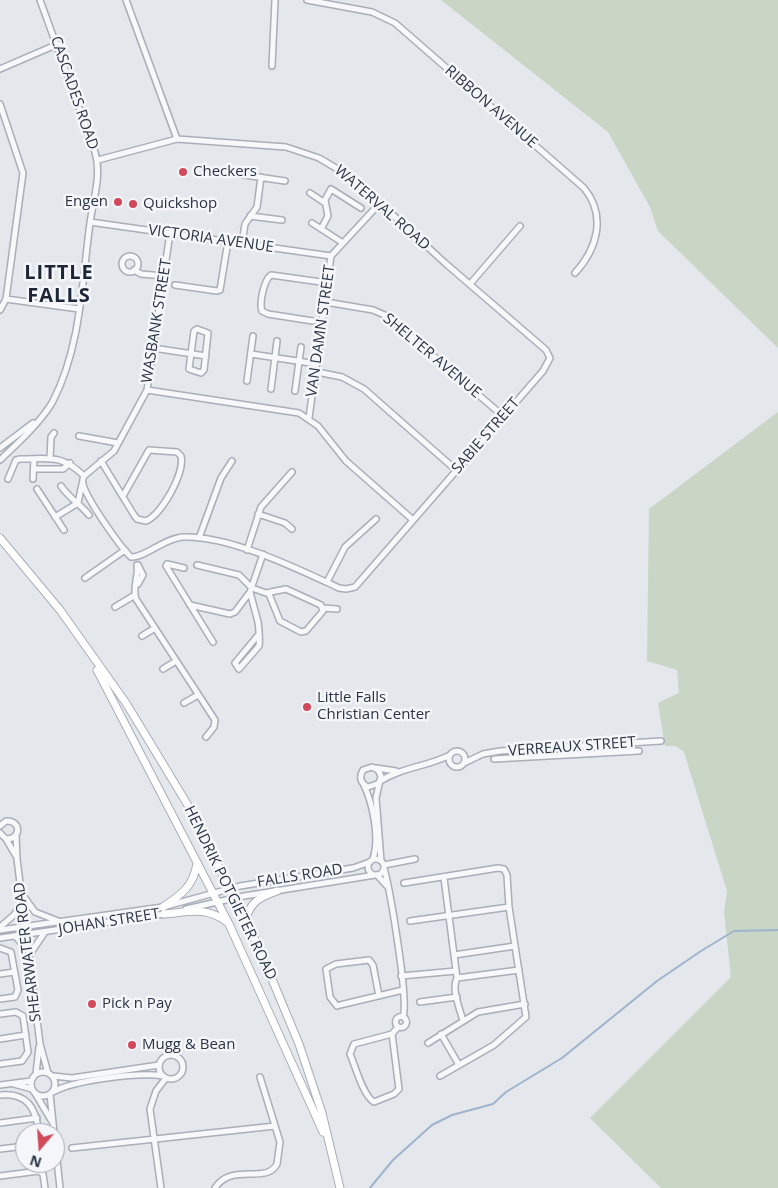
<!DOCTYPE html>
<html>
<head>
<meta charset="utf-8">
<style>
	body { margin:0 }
	#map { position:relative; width:778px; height:1188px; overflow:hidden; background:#e4e7ec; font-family:"Open Sans",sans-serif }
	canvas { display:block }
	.north { position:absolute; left:15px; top:1123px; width:50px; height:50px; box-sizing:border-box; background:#f4f6f9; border:1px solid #a4a8b1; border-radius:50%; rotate:198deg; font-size:14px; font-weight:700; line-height:20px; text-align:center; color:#2b3445 }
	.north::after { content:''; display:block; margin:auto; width:18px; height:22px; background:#d1495b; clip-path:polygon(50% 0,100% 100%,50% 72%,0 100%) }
</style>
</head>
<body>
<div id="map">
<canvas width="778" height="1188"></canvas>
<div class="north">N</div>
</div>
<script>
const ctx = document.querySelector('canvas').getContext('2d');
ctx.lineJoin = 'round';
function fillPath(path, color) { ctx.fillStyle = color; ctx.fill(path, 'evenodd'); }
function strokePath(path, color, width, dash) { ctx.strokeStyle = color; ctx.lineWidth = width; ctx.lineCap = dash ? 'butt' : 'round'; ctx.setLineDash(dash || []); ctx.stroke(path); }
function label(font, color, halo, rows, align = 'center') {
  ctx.font = font + ' "Open Sans",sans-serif'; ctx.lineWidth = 5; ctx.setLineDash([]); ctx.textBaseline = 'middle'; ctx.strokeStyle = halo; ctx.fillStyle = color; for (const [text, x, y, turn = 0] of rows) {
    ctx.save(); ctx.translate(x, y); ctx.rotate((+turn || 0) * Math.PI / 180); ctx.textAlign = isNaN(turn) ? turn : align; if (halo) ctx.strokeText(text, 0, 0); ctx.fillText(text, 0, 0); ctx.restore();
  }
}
fillPath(new Path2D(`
	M441,0H778V348L658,231L650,207L608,132Z
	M778,412V1188H661L590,1118L731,977L724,912L727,891L684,752L676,746H665L658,703L679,693L677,670L647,661L649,509Z`), '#c9d6c5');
strokePath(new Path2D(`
	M370,1188L393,1160L432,1125L452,1115L493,1104L506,1092L562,1058L657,981L701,951L734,931L778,930`), '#9fb4cc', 2);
const minor = new Path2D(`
	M126,0L177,139
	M307,0L372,12L395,23L584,188C607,216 597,249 575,273
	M272,66L275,0
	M0,69L58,44
	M0,104L23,173L6,299L0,310
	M238,174L285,181
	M310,193L325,203
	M250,216L282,220
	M90,222L331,256
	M312,223L343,243
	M321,229L328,216L325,200L331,189L361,208
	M242,243L245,224L257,207L261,177
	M122 264a8 8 0 1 1 16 0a8 8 0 1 1-16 0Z
	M134,270L141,274L164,276
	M470,284L520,226
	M175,285L217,291L220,290L228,241
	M6,299L79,309
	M326,302L373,310L387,316L503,416
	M313,321L268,314L262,311C259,303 264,280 271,275L328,283
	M197,329L208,333L204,370L201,373L189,369L194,331Z
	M153,348L206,356
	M251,354L317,364
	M317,372L342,377L364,389L456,470
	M247,381L253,336
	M271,389L277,341
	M147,390L299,413L318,426L346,461L413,520
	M295,391L301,347
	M309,418L331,256L380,203
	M79,436L118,443
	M0,448L33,423
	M50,459L51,437L54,433
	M0,460C17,444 42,421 53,401C81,347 82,281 90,223C93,200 102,175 95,152L40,0
	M101,461L134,515L137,519L146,521C162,514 185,473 181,456L177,452L149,450L123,496
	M34,469H63L70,463
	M84,476C83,479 82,480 83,484C86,498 120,547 131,557C142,559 165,538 183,537C229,535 298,569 339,588L346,589L355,587L543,371L550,358L546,350L445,263L380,203L341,171L319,158L286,147L177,139L98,160
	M84,476L114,451L147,390L170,233
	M8,479L16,460L20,459C49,459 62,454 84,476
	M33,479L34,459
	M61,486C69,498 80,504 89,515
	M37,489L64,530
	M258,514L285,523L292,529
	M55,517L78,503L82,484
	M199,538L221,478L232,461
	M247,550L261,507L292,472
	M137,565C139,576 132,588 136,599L215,720L214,727L206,737
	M138,565L143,575L138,584
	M197,565L239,575L252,588L266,593L286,589L321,605L323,611L306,631L301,632L280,621L269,594
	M184,568L167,564L166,566L213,642
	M85,578L125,550
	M327,582L345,547L376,519
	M190,605L230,614L235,612L250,592
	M115,607L135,595
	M323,608L337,609
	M259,634L235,663L239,669L259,646C260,639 259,630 258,622L250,592L263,554
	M142,636L155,628
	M163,669L176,661
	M184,703L198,695
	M449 759a8 8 0 1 1 16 0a8 8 0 1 1-16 0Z
	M494,759L639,751
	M464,763L483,754L500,751L661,741
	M376,768L396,771
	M379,782C401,767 427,767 450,755
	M363,783C373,804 380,837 373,859
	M377,784L368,787C360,783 359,777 363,770L372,767L378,770L381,776L376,798L381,861
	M0,826L6,821C21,820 22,839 6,839L0,833
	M16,835L17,859L40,1044L48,1073
	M6,839L16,856
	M368 867a8 8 0 1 1 16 0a8 8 0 1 1-16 0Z
	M384,865L415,859
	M384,868C390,890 409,1000 403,1017
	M377,875L388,887
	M444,878L457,978C451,989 460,1009 463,1021
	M404,883L498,868L504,869L507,875L509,907L526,1017L494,1045L440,1076
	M22,894L35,912L58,921
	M186,909L244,896L375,875
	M410,921L509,907
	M0,927L14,915L23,901
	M0,930L163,907L240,886L353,868L370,862
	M15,936L28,950
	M0,938L165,914
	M0,948L11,952L18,990L15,997L0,999
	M30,954L45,932
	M454,955L515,946
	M0,974L14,972
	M401,976L456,971
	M457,978L519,970
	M379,996L373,965L369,960L336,964L326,969L330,997L337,1006L340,1005L403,990
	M420,1002L457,997
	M0,1014L16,1012L23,1016L28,1052L22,1061L0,1064
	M395.5 1022a5.5 5.5 0 1 1 11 0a5.5 5.5 0 1 1-11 0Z
	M392,1034L399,1089L394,1094L374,1102C363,1096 355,1065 350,1054L354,1044L392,1034L398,1027
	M441,1034L459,1065
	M0,1039L26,1035
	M428,1043L478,1012L525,1004
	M159 1067a12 12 0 1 1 24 0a12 12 0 1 1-24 0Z
	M31 1084a12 12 0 1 1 24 0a12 12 0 1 1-24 0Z
	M36,1074L39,1047
	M53,1076L72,1078L159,1065
	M14,1084L32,1089
	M0,1085L31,1081
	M53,1092C74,1080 140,1072 163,1076
	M35,1093L51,1120
	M50,1094L54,1133
	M0,1095C27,1092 36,1108 39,1133
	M0,1123L37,1118
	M55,1142L60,1188
	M72,1148L275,1126
	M0,1149L25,1146
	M0,1176L39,1171L43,1174L45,1188
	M161,1188L150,1109L156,1091L166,1078
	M215,1188C232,1162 266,1185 277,1164L280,1142L260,1077`);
const secondary = new Path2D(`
	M0,538L60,610L126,703L189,807L259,948L299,1044L322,1113L340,1188
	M97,670L229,924L323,1132
	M163,907C181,895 194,886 197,863
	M164,914C189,912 206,906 227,922
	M245,920C251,901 260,897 277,891`);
strokePath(minor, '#a9aeb7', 8);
strokePath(secondary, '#a9aeb7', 9);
strokePath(minor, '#f7f8fa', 5);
strokePath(secondary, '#fff', 7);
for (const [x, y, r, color] of [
	[183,172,5,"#d1495b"],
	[118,202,5,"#d1495b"],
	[133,204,5,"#d1495b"],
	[307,707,5,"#d1495b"],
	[92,1004,5,"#d1495b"],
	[132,1045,5,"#d1495b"]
]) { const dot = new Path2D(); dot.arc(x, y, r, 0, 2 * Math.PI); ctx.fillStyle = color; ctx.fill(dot); strokePath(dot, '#f4f6f9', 2); }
label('15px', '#2b3445', '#f4f6f9', [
	["CASCADES ROAD",74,93,71],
	["RIBBON AVENUE",491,107,41],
	["WATERVAL ROAD",382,208,41],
	["VICTORIA AVENUE",211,239,8],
	["WASBANK STREET",157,321,-81],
	["VAN DAMN STREET",321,331,-82],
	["SHELTER AVENUE",432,356,40],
	["SABIE STREET",486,436,-49],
	["VERREAUX STREET",572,747,-4],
	["FALLS ROAD",300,876,-9],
	["HENDRIK POTGIETER ROAD",230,893,64],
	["JOHAN STREET",109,922,-9],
	["SHEARWATER ROAD",28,952,-97]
]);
label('15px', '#2b3445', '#f4f6f9', [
	["Checkers",193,172],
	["Engen",108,202,"right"],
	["Quickshop",143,204],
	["Little Falls",317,698],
	["Christian Center",317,715],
	["Pick n Pay",102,1004],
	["Mugg & Bean",142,1045]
], 'left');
ctx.letterSpacing = '1px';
label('bold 20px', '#1d2536', '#f4f6f9', [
	["LITTLE",59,273],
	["FALLS",59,296]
]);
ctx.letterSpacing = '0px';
</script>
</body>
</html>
